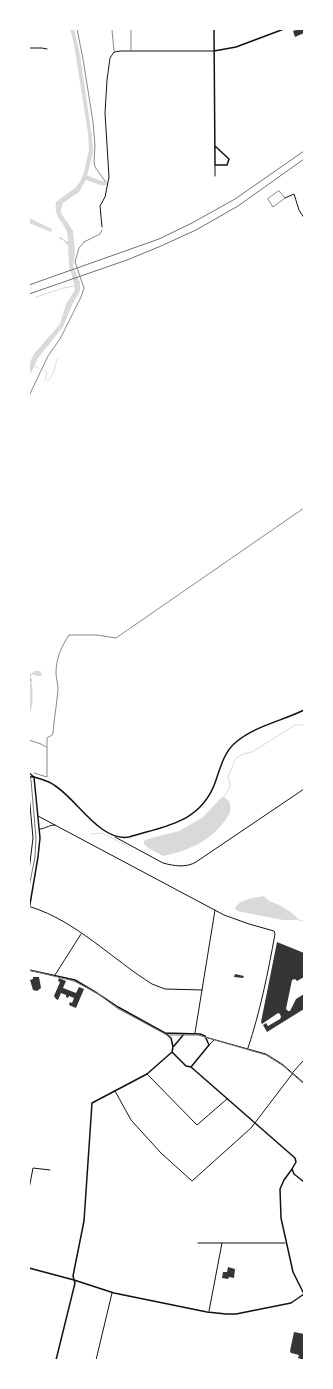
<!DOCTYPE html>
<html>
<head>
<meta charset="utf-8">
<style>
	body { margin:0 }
	#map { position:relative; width:333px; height:1389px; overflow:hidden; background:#fff; font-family:Manrope,sans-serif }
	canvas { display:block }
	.frame { position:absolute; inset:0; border:30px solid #fff; pointer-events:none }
</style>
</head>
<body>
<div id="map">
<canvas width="333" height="1389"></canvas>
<div class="frame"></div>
</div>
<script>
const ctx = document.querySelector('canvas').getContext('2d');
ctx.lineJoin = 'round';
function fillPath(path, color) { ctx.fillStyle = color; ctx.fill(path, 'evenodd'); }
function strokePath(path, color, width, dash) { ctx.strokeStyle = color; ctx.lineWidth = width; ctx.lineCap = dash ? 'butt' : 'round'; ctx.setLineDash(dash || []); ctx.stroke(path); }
fillPath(new Path2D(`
	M70,29H74L80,55L92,137L93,152L86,180L79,192L63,203L61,209V213L73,231L75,253L73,266L80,283V291L72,305L63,327L38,358L29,377V365L31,360L34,354L60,324L66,304L75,290L73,279L69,267L68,246L63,240L59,239L60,237H61L66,241H68C69,222 53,222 56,202L75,188L80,182L84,172L89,150L88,133L74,44Z
	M29,218L50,228L52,229L51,232L29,223Z
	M29,671L31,674L34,671H40L42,675L41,676H36L34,674L31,676C32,685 35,707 29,714Z
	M222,797C227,798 229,800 230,805C232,812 228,816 224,822C209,842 187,851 163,856L148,848L144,844V841L148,839L179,831L202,818Z
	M264,896C269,902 275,903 281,906C288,910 294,914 299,920H283L237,911L235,908C240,899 254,898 264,896Z`), '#d9d9d9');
strokePath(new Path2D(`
	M36,297L63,288L74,286
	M33,366L38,368
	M44,370L46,371L47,374L45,380
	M47,381C54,377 55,366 57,359
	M223,798L229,789L230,786L228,777L236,758L243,754L252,752L295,725H304
	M91,834L102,833L129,847
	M299,920L304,921`), '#d9d9d9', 1);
strokePath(new Path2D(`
	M85,177L101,183H105`), '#d9d9d9', 4.5);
fillPath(new Path2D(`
	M299,29H304V33L295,37L293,31Z
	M277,942L304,953V977L297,981L295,979L292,980L286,1009L288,1011H290L296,999L304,994V1009L267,1032L263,1025L266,1023L268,1026L280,1019L281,1017L280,1014L278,1013L262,1024L261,1022Z
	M235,974L244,976L243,978L234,977Z
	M33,977H39L41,988L37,991L33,990L30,980L33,979Z
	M59,978L66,981L63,988L76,993L79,987L84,989L76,1008L69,1005L70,1002L72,1003L74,998L69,996L68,998L66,997V995L61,993L58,1000L56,999L54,996L60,982L58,981Z
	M228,1267L235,1269L234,1278L229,1277L228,1279L222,1278L223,1272H227Z
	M294,1332L304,1334V1360L298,1358L299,1355L291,1353L290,1351Z`), '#353535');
strokePath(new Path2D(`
	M77,29L83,59L93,122L95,146L94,161L95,167L105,181
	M29,396L48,356L60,339L81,297L84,288L75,262L79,248L84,242L100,234L102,230
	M30,680H31
	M29,740L41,744L46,747
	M34,773L47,777V738L52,735L53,733C54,718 57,704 58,689C58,684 56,678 56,673C56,659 61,647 69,635H97L116,638L304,508`), '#111', 0.5);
strokePath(new Path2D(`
	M131,29V50
	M112,30L114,51
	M279,191L285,198L273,207L268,199Z`), '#111', 0.5);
strokePath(new Path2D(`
	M29,48H42L47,49
	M215,176V165
	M285,198L294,194L299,210L304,218
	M102,227L100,206L105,197L109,177L105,113L107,80L110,58L114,52L121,51H214
	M29,794L33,838L29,871
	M38,816L224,915L249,924L274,931L275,934C268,973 260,1012 248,1048
	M40,829C45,829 48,825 55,825
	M115,837L163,863C174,866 186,868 196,862L304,789
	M31,907C76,921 112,959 152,984L165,989L202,990
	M55,975L81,934
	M195,1033L215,910
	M205,1037L266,1054L282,1064L304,1083
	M209,1045L214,1040
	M293,1072L304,1060
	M147,1074L197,1125L227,1099
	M115,1091L131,1120L161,1153L192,1181L251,1128L293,1073
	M29,1189L33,1168L50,1170
	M198,1243H285
	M209,1311L222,1243
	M96,1360L112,1293`), '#111', 1);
strokePath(new Path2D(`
	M214,29L215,165H227L229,159L215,146
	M214,51L236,47L284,29
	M34,777C40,779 49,781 54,785C77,799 100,842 129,837C165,826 200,823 215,783C220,769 224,752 235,743C254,726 282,721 304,710
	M29,970L75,980L97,993L118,1007L165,1033L171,1038L173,1047L172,1052L186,1066L191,1067L209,1045L205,1036L200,1034L165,1033
	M174,1046L184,1034
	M191,1067L295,1158L296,1162L292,1169L294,1174L304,1182
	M292,1169L284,1180L280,1189L281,1218L293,1272L304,1294
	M29,1268L74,1280L114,1293L207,1312L226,1314H236L291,1303L304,1294
	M56,1360L75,1283L73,1276L84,1221L92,1103L147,1074L172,1052`), '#111', 1.5);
strokePath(new Path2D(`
	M29,773L34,777
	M29,777H34
	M29,910L38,857L40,838L34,777`), '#111', 1.5);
strokePath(new Path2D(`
	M29,776L31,780L36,838L35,857L29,887
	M29,970L74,981L97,993L117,1008L167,1035H198L266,1055L282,1065L304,1084`), '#707070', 1);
strokePath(new Path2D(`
	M29,285L159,239L192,223L235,199L304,151
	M29,294L127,260L161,246L196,230L238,206L304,159`), '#707070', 1);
</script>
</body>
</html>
